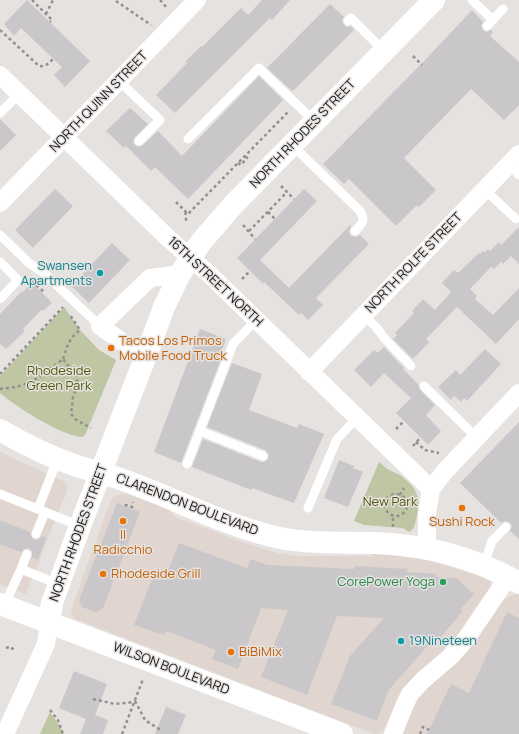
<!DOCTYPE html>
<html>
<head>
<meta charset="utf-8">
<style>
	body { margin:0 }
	canvas { display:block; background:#e5e2e0 }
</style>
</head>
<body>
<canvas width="519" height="734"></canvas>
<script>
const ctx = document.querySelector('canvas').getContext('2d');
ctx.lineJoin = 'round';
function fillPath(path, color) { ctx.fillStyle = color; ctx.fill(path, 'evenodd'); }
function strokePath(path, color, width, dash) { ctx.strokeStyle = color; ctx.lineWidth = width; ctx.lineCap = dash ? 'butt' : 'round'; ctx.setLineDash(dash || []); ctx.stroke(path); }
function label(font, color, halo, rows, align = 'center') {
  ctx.font = font + ' Manrope,sans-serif'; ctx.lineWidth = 3; ctx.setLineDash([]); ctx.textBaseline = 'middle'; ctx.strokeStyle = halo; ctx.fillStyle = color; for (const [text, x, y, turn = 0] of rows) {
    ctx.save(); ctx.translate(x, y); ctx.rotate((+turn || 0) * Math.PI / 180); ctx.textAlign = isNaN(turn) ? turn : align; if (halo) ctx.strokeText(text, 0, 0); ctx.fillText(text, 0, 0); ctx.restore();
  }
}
fillPath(new Path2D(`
	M0,451L10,457L59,479L66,483L67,487L66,493L26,594L0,584Z
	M122,494H126L169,509L175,517L239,541L277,553L297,556H371L375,552L403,553L407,557L429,560L469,573L473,572L490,580L491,588L472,619L395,706L384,730L379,734H374L171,656L75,619L73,617L71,610L110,502L113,497Z
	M519,592V734H400L418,698L501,601Z`), '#e0d6cf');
fillPath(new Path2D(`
	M64,307L80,330L99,350L116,360L86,433L83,437C63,437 15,406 0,393V376Z
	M379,462C382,464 385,468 389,470C392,472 397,473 400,475C417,488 421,496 417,516C415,523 415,529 409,532L403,528L364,525L354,521Z
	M50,712L63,731V734H40Z`), '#bfc6a3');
fillPath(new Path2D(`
	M27,0L90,61L65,87L54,75L62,67L21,28L14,36L4,24Z
	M262,0H290L272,20L270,18L175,113L156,95L187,63L185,62L201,46L202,47L241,8L248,15Z
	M330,4L344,17L342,20L344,25L347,27L351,26L354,30L294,90V89L292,91L267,68Z
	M472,10L483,22L481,25L483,30L486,32L491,30L493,32L490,36L519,62V105L504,120L471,89L404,158L436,190L419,207L417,205L396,226L349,179L344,184L323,164L426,59Z
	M259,76L283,100L188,199L155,167L151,171L126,146L124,148L106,131L130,108L148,124L135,137L133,142L135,145L138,147L143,145L158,131L182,156Z
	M0,119L16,135L0,151Z
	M55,189L73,206L33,248L15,230Z
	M304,189L317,201L260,260L289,288L350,225L351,226L349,232L351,236L356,237L360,235L369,244L316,298L323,305L308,320L301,313L299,315L264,282L263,284L237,258Z
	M519,227V264L511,256L503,264L501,262L494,269L491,267L470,289L477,296L475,299L493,315L519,288V319L496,344L457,307L426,339L429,342L413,359L393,339L397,335L395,333L414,313L412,311L423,299L435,310L451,292L442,283L454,270L458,273L479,253L480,254L483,251L485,252L488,249L490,251L499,242L501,245Z
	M112,243L130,260L89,303L71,286Z
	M32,282L52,303L43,311L41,310L23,329L25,331L6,349L0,344V314L22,291L23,292Z
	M200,329L226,339L219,358L221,359L181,463L154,452Z
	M384,347L404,368L403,369L418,384L420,390L435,405L426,415L441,431L428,445L396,413L411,398L384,373L371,387L354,370L374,350L378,353Z
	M485,349L501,364L467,401L464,398L461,402L454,396L451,400L438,387L456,370L460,375Z
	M232,363L262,374L249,410L297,428L299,424L324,434L294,503L252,488L251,490L192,467L203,439L261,462H264L268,459L269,455L265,450L207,427Z
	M519,422V539L510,531L512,526L510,523L505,521L501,523L460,483Z
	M339,460L354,466L353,468L363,472L348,507L324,498Z
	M117,503L140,512L103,608L96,612L82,607L79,600Z
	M0,520L30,532L31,537L34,540L39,539L42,536L46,538L38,559L32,557V551L29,548L24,549L21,552L0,544Z
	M179,543L247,568L251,559L267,565L354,569L355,566L407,569V572L437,574L436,577L456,578L474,594L460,610L463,611L432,647L429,644L388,691L377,721L331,704L350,656L384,618L337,616L307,695L261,677L288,610L261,608L238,669L212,659L216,650L166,631L164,635L134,625L154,574L165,578Z
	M507,612L519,618V734H427L451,684L469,693Z
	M74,671L107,684L95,715L108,720L103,734H80L86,719L59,708Z
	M166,707L186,715L178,734H155Z`), '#cac7ca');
strokePath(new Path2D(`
	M32,0L52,20L50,22
	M160,0L168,9
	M116,1L151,25
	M46,14L53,0
	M0,30L39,66C46,67 49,63 53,59
	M413,56L422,65
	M238,163L241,165L247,158L245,156
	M281,186L294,199
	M176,202L188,214L289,111
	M186,212L185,215L187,223
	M268,212L275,219
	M243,225L255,239
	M249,231L287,192
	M242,279L250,271
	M32,281L43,291H46
	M63,359C67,347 69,338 80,330L70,315
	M0,374L63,307
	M0,389C6,388 13,388 19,386C34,383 50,369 63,359L75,375L78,384L73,397L71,414L75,419L91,428
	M396,429L404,421
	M416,442L425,450L439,453
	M413,446L420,438
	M385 505a11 11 0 1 1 22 0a11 11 0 1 1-22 0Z
	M400,495L404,488
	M125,506L126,505L132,507L133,502
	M393,527V515
	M6,648L9,647
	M11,648L16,650
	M93,699L115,704L135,702
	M135,701L145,720L162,731
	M50,710L58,720L63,734
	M122,734L143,679
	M420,734L423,727L429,730`), '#93908f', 2.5, [3, 3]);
strokePath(new Path2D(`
	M472,0L493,20
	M348,21L351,18L384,51
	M487,26L503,9
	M119,81L160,120L139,141
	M0,113L19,94
	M188,139L259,68L315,122
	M292,145L360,211C366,220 362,224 355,231
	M509,164L519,175
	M485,190L516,219
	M0,235L29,263L45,274L100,326
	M0,262L18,280L0,299
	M363,315L375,326L386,340L411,366
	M424,386L476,437
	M200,431L263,456
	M187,464L233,344L256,320
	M0,494L80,526
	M308,508L337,439L357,418
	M38,509L58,458
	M36,534L45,512
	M484,565L492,541L506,527
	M21,569L27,554
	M4,606L21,569L58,584`), '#fff', 9);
strokePath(new Path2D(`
	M0,75L169,239L209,274L431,489
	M0,203L197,0
	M146,355L125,344L100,326L150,278L180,274
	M309,372L519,154
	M427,548V514L431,489L445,471L519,393
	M5,734L46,644L49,622
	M393,734L405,704L410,694L423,680L450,657L466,639L508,577`), '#fff', 18);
strokePath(new Path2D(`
	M49,622L52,603L80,526L150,345L164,307L180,274L201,242L233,205L434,0`), '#fff', 22);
strokePath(new Path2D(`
	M0,430C24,444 50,457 77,466C93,471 110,475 126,481C179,500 229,528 285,539C314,544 345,542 375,543C427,545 474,557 519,583
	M0,604L342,734`), '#fff', 22);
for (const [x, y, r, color] of [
	[100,273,4,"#0f9aa8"],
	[111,348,4,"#e8710a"],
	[462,508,4,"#e8710a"],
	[123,521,4,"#e8710a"],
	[103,574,4,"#e8710a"],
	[443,582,4,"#2e9e5b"],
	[401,641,4,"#0f9aa8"],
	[231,652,4,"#e8710a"]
]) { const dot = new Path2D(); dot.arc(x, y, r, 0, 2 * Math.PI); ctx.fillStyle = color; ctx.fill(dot); strokePath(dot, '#e5e2e0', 1.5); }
label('13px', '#181717', '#e5e2e0', [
	["NORTH QUINN STREET",99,102,-46],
	["NORTH RHODES STREET",303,134,-46],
	["NORTH ROLFE STREET",414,263,-46],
	["16TH STREET NORTH",215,282,43],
	["CLARENDON BOULEVARD",187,505,21],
	["NORTH RHODES STREET",79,533,-70],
	["WILSON BOULEVARD",171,669,21]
]);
label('13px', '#0d838f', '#e5e2e0', [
	["Swansen",92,266],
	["Apartments",92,281],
	["19Nineteen",409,641,"left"]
], 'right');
label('13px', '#c56008', '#e5e2e0', [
	["Tacos Los Primos",119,341],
	["Mobile Food Truck",119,356],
	["Sushi Rock",462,522,"center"],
	["Il",123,535,"center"],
	["Radicchio",123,550,"center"],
	["Rhodeside Grill",111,574],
	["BiBiMix",239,652]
], 'left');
label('13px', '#515a0b', '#e5e2e0', [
	["Rhodeside",59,371],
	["Green Park",59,386],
	["New Park",390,502]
]);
label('13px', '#27864d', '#e5e2e0', [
	["CorePower Yoga",435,582]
], 'right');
</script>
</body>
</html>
